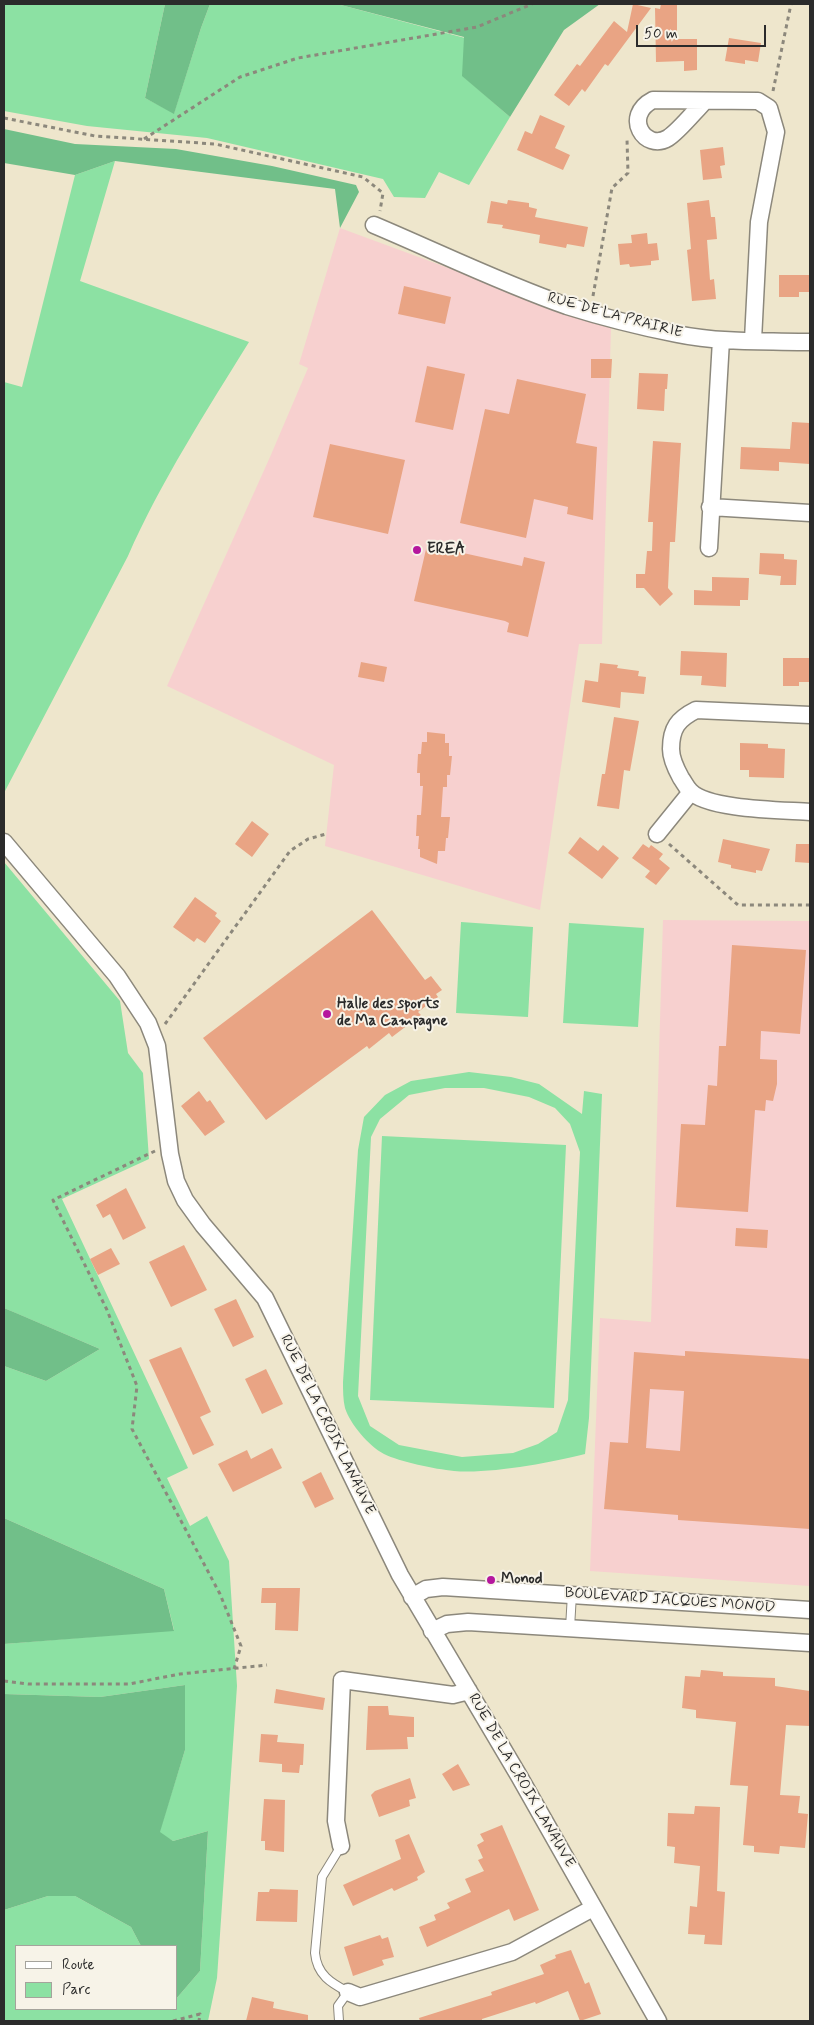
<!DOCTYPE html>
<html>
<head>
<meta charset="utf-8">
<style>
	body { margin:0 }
	#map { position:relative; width:814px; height:2025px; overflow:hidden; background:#eee6cc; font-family:Mynerve,sans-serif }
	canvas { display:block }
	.frame { position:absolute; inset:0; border:5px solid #2b2b2b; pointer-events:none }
	.legend { position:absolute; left:15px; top:1945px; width:162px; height:65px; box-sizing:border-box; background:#f7f3e8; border:1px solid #a5a39c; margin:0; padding:6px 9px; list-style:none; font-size:15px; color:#2b2b2b }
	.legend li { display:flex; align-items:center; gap:10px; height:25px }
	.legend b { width:25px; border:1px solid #a5a39c }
	.scale { position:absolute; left:636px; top:25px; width:130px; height:22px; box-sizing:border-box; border:2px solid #2b2b2b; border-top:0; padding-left:6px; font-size:15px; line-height:18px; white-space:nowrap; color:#2b2b2b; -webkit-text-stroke:4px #f7f3e8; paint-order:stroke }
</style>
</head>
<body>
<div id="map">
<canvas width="814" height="2025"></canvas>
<div class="frame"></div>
<ul class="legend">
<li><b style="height:6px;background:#fff"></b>Route</li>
<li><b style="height:14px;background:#8ce1a3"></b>Parc</li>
</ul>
<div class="scale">50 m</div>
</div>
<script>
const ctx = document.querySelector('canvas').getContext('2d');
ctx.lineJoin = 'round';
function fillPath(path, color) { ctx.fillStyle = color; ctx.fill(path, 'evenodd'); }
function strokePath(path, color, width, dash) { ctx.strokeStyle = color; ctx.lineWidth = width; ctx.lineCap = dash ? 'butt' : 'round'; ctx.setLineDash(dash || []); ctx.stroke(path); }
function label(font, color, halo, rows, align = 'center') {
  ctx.font = font + ' Mynerve,sans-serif'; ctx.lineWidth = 4; ctx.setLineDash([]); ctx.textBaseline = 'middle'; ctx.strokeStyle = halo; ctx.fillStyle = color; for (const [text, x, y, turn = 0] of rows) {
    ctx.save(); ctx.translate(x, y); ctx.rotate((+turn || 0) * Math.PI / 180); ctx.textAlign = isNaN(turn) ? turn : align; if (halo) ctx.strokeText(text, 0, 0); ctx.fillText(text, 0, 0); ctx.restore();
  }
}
fillPath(new Path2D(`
	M340,228L611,328L602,644H579L540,910L325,846L334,765L167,686L270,457L308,368L299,364Z
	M663,920L810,921V1586L590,1571L600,1318L651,1322Z`), '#f7d0cf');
fillPath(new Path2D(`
	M4,4H165L145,98L174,113L201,28L210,4H337L465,38L463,76L510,117L469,185L439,172L425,198L394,197L383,179L207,138L87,126L4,111Z
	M115,161L80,281L249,342C207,410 160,483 128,556L4,793V382L22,387L75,175Z
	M4,862L120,1001L128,1053L143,1073L149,1159L62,1199L188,1468L167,1478L190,1526L207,1516L229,1561L237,1686L217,1978L208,2021H4V1910L48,1896H75L131,1927L141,1946H16V2009H176V1999L200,1971L208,1831L173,1841L159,1833L185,1750V1685L100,1697L4,1694V1644L174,1630L164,1589L4,1518V1366L46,1381L100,1349L4,1308Z
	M461,922L533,927L528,1017L456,1013Z
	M569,923L644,928L638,1027L563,1023Z
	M469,1072L511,1077L539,1084L582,1114L584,1091L602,1094L589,1418L585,1454C550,1463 489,1474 454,1471C435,1469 400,1462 384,1454C369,1446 350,1424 345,1408C343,1400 343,1390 343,1382L358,1150L364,1117L385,1095L411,1081ZM445,1088H484L529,1097L555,1108L570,1124L580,1152L568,1400L557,1432L538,1444L513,1453L462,1457L399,1445L370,1426L358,1396L371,1137L380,1119L409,1095Z
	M382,1136L566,1145L554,1408L370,1400Z`), '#8ce1a3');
fillPath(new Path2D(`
	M165,4H210L201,28L174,114L145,98Z
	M337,4H600L564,30L510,117L462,76L464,37Z
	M4,129L75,144L176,149L272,166L356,185L359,192L340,228L335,189L115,161L75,175L4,163Z
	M4,1308L16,1313L100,1349L46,1381L4,1366Z
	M4,1518L164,1589L174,1631L4,1644Z
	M185,1685V1750L160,1832L173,1841L208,1831L200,1971L176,1999V1946H141L131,1927L75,1896H48L4,1910V1694L100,1697Z`), '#71bf89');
fillPath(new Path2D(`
	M633,4L651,8L608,66L605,64L585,92L582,89L569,106L554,95L577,64L580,66L614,21L627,32Z
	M661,4H677V39H697V70L684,71V61L656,62L655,8L660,9Z
	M729,38L761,43L758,62L745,60V64L725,61Z
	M540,115L565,126L555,148L570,155L563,170L517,150L525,131L532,134Z
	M723,147L725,165L720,166L722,178L703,180L700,150Z
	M508,200L529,203V207L537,209L535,217L588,227L584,247L567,244L566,248L539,243L540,235L502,228L503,225L487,223L491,201L507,204Z
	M709,200L711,217H715L717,239L707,240L710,280L714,279L716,299L692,301L687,250L691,249L687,203Z
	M647,233L648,244L657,243L659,260L651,261V265L630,267L629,264L620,265L618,244L632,243L631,235Z
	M779,275H810V292H799V297H779Z
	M404,286L451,297L445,324L398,314Z
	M591,359H612L611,378H591Z
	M427,366L465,374L453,430L415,422Z
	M639,373L668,374L667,389H665L664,411L637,409Z
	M517,379L586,394L576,443L597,447L593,520L567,514L568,507L534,499L526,538L460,523L485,409L509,414Z
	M792,422L810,423V464L779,462V471L740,469L741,447L790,449Z
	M653,441L681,443L675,542H670L668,588L673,594L660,606L644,588H636V574H645L647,551H652L653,522H648Z
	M330,444L405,460L388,534L313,517Z
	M427,545L522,566L524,557L545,562L528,637L507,632L509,623L505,621L414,601Z
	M760,553L784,554V559L797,560L796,585H780L781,576L759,574Z
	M712,577L749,578L748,600H740V606L694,605V590L712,591Z
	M681,651L727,653L726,687L701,685L702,676L680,675Z
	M783,658H810V682H799V686H783Z
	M361,662L387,667L384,682L358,677Z
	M600,663L618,665L617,668L639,671L638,676L646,677L644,694L621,692L620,708L582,702L585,680L598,682Z
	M614,717L639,721L630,771L624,770L619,809L597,806L602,774H605Z
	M427,732L445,734V743H449V756H452L450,775H447V787H443L441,817H450L448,838H446L445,851H438L437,864L420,857V849H418L419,836H416L417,815H421L423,786H420V773H417L418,754H421L422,742H427Z
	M740,743L768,744V748L785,749L784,778L749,777V770H740Z
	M252,821L269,834L252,857L235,844Z
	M580,837L598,851L603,845L619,858L602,879L568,853Z
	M723,839L770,849L762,871L756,870V873L731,868V865L718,862Z
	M643,844L649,848L651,845L663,854L659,859L670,868L656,885L645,877L650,871L632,858Z
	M796,844H810V863L795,862Z
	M195,897L217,913L215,916L221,921L205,943L197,938L194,942L173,927Z
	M372,910L425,980L431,976L442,990L436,994L438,997L418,1012L421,1015L392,1037L389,1033L369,1049L367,1046L266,1120L203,1038Z
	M732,945L806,950L800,1034L761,1031L760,1059L777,1060V1084L773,1101L766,1100L765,1111L755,1110L748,1212L676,1207L681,1124L705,1125L708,1085L717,1086L719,1046H726Z
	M199,1091L207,1102L210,1100L225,1122L205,1136L181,1106Z
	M126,1188L146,1228L123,1240L110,1214L103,1218L96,1205Z
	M736,1228L768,1230L767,1248L735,1246Z
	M184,1245L207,1290L171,1307L149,1262Z
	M111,1248L120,1264L98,1275L90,1259Z
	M236,1299L254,1337L233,1347L214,1309Z
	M181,1347L211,1412L200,1417L214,1445L193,1455L149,1360Z
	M685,1351L810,1359V1529L678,1520V1515L604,1509L610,1442L628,1443L634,1352L685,1356ZM650,1389L684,1391L680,1451L646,1448Z
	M266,1369L283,1404L262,1414L245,1379Z
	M272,1448L282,1468L233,1492L218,1464L247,1450L251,1459Z
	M321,1472L334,1499L315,1508L302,1482Z
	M262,1588H300L298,1631L275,1630L276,1603H261Z
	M701,1670L723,1672V1676L775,1678V1686L810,1691V1726L786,1725L780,1795L800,1796L798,1813L808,1814L805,1848L780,1846L779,1854L754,1852V1846L743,1845L748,1786L730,1785L736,1722L696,1718V1710L682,1708L685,1676L700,1677Z
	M276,1689L325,1698L323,1710L274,1703Z
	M368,1706H388L389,1715L414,1717V1737H407L408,1749L366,1750Z
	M261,1734L278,1735L277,1742L304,1744L303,1765H300L299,1773L282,1772V1764L259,1762Z
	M458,1764L470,1785L453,1791L442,1774Z
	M410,1778L416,1798L409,1800L410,1806L379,1817L371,1795L375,1791Z
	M264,1799L285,1800L284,1852L265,1850V1841H261Z
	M695,1806L720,1807L717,1891L725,1892L722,1945L704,1944L705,1935L688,1934L690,1906L697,1907L700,1866L674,1863L675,1847L667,1846L668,1813L694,1814Z
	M502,1825L539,1910L514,1921L509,1909L427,1947L419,1927L436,1920L434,1915L450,1908L447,1903L471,1892L465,1879L484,1871L478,1860L483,1858L477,1845L484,1841L480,1834Z
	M409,1834L425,1872L417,1877L418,1880L394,1891L392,1888L353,1906L343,1885L401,1859L395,1840Z
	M270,1889L298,1890L297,1922L256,1921L258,1892H269Z
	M380,1935L382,1939L388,1937L394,1957L382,1960L384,1965L353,1976L344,1947Z
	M571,1950L585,1984L589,1982L601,2014L580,2021L568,1991L536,2004L535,2002L482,2019V2021H420L419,2018L492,1995L491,1992L544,1974L540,1965L556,1958L555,1955Z
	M252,1997L274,2002L273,2008L308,2015V2021H246Z`), '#e9a484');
const lane = new Path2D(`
	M570,1628L572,1594
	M339,2021L338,2006L348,1992C331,1983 317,1975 315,1953L322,1877L341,1846`);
const street = new Path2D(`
	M704,102C695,111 678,132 668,138C645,152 622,116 653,100L758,101L769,108L776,132L759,222L753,340
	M374,225C438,252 501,283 567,306C602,317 642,327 677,334C720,343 767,341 810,342
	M710,507L810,513
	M709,548L721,340
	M810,715L696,710C678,719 671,728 671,749C671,759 676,769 681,778C684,782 686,787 690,791C708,810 783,810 810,812
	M657,834L691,792
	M4,842L117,976L148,1023L157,1046L170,1154L176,1181L185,1200L203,1225L265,1298L400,1575L519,1776L658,2021
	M412,1597L426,1589L443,1587L810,1610
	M432,1631L447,1624L468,1622L810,1643
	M341,1846L336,1821L342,1680L453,1695L469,1691
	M348,1992L360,1997L512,1952L593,1908`);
strokePath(lane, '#8c887c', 10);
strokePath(street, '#8c887c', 19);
strokePath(new Path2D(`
	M773,91L791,4
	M4,118L95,136L215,144L363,177L383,193L380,211
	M144,139L240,77L298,58L477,27L532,4
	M593,296L612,188L628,173L627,139
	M669,844L738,905H810
	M165,1024L290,851L308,839L326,834
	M155,1151L53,1200L107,1310L137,1386L132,1429L220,1594L241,1646L234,1669
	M4,1681L28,1684H129L180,1674L267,1665
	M173,2021L200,2014L199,2021`), '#8c887c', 3, [4, 4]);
strokePath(lane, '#fff', 8);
strokePath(street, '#fff', 16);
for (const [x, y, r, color] of [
	[417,550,5,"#b5179e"],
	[327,1014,5,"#b5179e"],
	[491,1580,5,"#b5179e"]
]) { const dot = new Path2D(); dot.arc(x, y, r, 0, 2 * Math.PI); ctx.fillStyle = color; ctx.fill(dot); strokePath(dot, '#f7f3e8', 2); }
label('15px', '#2b2b2b', '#f7f3e8', [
	["RUE DE LA PRAIRIE",615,316,15],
	["RUE DE LA CROIX LANAUVE",327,1425,64],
	["BOULEVARD JACQUES MONOD",670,1601,4],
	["RUE DE LA CROIX LANAUVE",521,1781,60]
]);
label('bold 15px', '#2b2b2b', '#f7f3e8', [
	["EREA",427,550],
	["Halle des sports",337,1005],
	["de Ma Campagne",337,1022],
	["Monod",501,1580]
], 'left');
</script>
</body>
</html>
